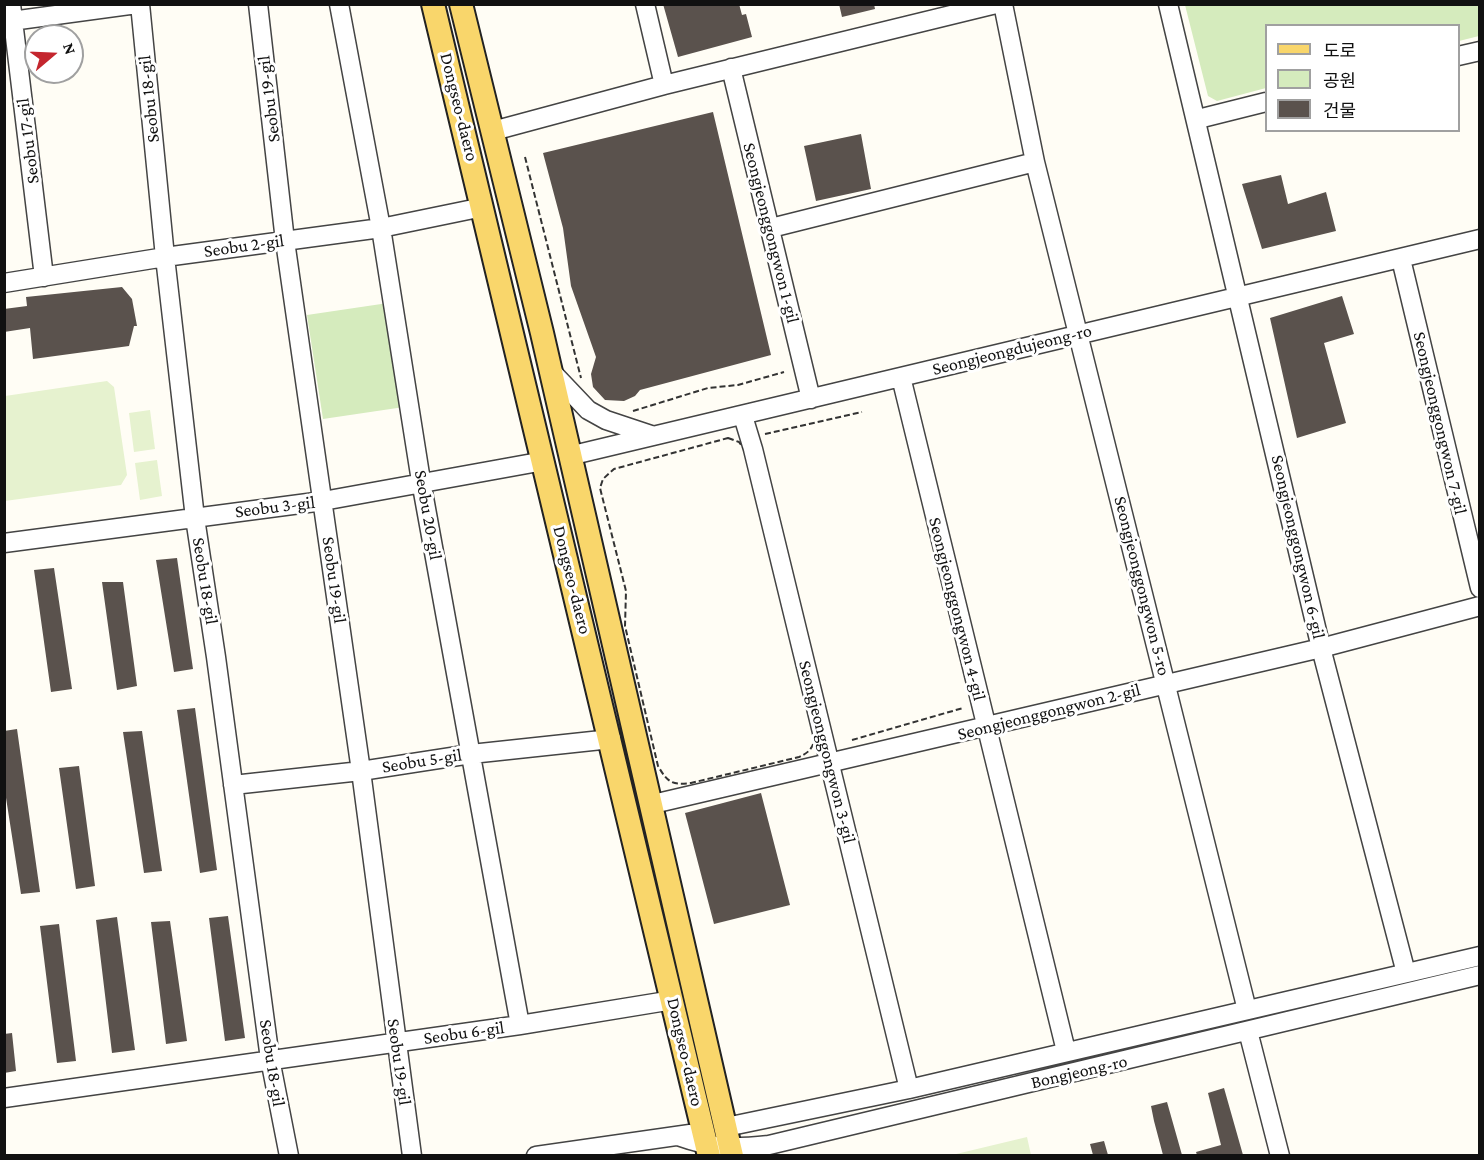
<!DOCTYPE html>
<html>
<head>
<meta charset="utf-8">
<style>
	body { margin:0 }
	#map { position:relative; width:1484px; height:1160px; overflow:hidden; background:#fffdf5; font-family:"Crimson Pro","Noto Sans KR",serif }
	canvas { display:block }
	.frame { position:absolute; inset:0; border:6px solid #111; pointer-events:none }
	.legend { position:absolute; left:1265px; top:24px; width:195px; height:108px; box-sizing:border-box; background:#fff; border:2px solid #a0a0a0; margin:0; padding:8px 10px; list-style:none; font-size:18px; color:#111 }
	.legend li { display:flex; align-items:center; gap:12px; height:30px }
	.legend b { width:30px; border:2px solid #a0a0a0 }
	.north { position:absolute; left:24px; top:24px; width:60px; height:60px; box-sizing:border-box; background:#fff; border:2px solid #a0a0a0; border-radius:50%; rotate:71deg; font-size:16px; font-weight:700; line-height:24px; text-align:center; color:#111 }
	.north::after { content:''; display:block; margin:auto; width:21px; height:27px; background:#c4262e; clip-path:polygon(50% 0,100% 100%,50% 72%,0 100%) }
</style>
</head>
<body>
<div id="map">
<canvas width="1484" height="1160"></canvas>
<div class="frame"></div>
<ul class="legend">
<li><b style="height:8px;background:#f9d66b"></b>도로</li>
<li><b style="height:16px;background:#d5ebbd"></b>공원</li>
<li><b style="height:16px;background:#5a524d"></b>건물</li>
</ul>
<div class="north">N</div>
</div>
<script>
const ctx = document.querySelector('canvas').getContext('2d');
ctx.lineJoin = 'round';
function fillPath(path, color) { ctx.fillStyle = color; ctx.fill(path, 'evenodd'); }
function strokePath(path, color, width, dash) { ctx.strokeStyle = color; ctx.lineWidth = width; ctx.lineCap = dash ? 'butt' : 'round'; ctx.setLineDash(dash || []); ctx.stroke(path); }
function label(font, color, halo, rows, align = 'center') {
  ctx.font = font + ' "Crimson Pro",serif'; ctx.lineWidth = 6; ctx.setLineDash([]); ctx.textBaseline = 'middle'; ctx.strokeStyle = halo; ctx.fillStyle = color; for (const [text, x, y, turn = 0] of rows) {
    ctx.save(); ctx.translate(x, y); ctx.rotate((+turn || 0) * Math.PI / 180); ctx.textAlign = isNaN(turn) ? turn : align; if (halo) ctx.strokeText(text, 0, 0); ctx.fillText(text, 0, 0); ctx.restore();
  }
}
fillPath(new Path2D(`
	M1185,5H1479V36L1459,41L1458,26H1266V88L1217,101L1208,96Z
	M388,303L404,407L323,419L307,315Z`), '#d5ebbd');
fillPath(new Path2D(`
	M107,381L114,387L127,475L121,485L5,501V396Z
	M150,410L155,449L134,452L129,413Z
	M157,460L162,496L140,500L135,463Z
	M1027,1137L1031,1155H952Z`), '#e6f2cf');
fillPath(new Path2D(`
	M663,4H739L742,15L746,14L752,37L678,57Z
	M839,4H874L875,9L842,17Z
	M713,112L771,355L640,390L635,396L624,401L605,400L593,387L591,374L596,357L571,286L563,228L543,153Z
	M861,134L871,189L816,201L804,146Z
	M1281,175L1288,204L1326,192L1336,231L1262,249L1242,184Z
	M122,287L132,299L137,326H134L129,346L33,359L30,328L4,332V309L27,306L26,297Z
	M1342,296L1354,334L1324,343L1346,423L1297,438L1270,318Z
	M177,558L193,669L174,672L156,560Z
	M54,568L72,689L51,692L34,570Z
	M102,582H123L137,686L117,690Z
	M195,708L217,870L200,873L177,710Z
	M17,729L40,892L21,894L4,785V731Z
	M142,731L162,871L144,873L123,732Z
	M79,766L95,886L76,889L59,768Z
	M761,793L790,905L714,924L685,813Z
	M228,916L245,1038L225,1041L209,918Z
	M117,917L135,1050L112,1053L96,920Z
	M170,921L187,1041L166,1044L151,922Z
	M59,924L76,1061L57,1063L40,926Z
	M12,1033L16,1071L4,1073V1034Z
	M1224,1088L1243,1155H1197L1196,1152L1221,1145L1208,1093Z
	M1167,1102L1182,1155H1163L1154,1121L1151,1106Z
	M1104,1141L1108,1155H1093L1090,1144Z`), '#5a524d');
const minor = new Path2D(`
	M11,4L44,277
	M140,4L165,257L195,518L216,657L270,1059L289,1156
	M258,4L285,241L361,771L412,1156
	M339,4L381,228L421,481L520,1025
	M645,4L664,85
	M1003,4L1035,162L1247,1010
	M1168,4L1321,648L1406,973
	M4,22L137,4
	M1458,56L1480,51
	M731,68L811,399
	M1198,119L1266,102
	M493,131L664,85L996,4
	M771,228L1035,162
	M1401,259L1480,588
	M4,283L165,257L381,228L483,207
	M550,370L588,410L606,420L651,435
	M901,377L1066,1051
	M743,416L753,449L909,1089
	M569,456L1480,239
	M4,543L323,501L544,461
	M233,785L361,771L471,754L611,739
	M653,804L1321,648L1480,606
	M1248,1031L1280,1156
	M4,1098L520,1025L673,1000
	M726,1127L909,1089L1480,956
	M678,1136C715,1149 730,1149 769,1145L1480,975
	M536,1156L690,1134`);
const major = new Path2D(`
	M433,4L709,1156
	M461,4L542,333L732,1156`);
strokePath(minor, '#444', 21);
strokePath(major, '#222', 26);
strokePath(new Path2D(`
	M525,157L581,378
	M633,411L708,388L738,385L784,372
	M765,434L862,412
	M728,438L739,442L746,452L813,728C816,743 813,751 799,757L691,783C672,785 668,783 658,766L625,626L626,591L600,488L603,479L614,469Z
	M852,740L963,708`), '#333', 2, [6, 3]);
strokePath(minor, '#fff', 18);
strokePath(major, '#f9d66b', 22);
label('18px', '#111', '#fff', [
	["Seobu 18-gil",149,99,-96],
	["Seobu 19-gil",269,99,-97],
	["Dongseo-daero",459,107,76],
	["Seobu 17-gil",28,141,-97],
	["Seongjeonggongwon 1-gil",771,233,76],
	["Seobu 2-gil",244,246,-8],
	["Seongjeongdujeong-ro",1012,350,-14],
	["Seongjeonggongwon 7-gil",1440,423,77],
	["Seobu 3-gil",275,507,-7],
	["Seobu 20-gil",428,515,80],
	["Seongjeonggongwon 6-gil",1298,547,77],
	["Seobu 19-gil",334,580,82],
	["Dongseo-daero",572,580,76],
	["Seobu 18-gil",205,581,81],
	["Seongjeonggongwon 5-ro",1142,586,76],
	["Seongjeonggongwon 4-gil",957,609,76],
	["Seongjeonggongwon 2-gil",1049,712,-14],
	["Seongjeonggongwon 3-gil",827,752,76],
	["Seobu 5-gil",422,761,-9],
	["Seobu 6-gil",464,1033,-8],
	["Dongseo-daero",685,1052,77],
	["Seobu 19-gil",399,1062,82],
	["Seobu 18-gil",272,1063,81],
	["Bongjeong-ro",1079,1072,-13]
]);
</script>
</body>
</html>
